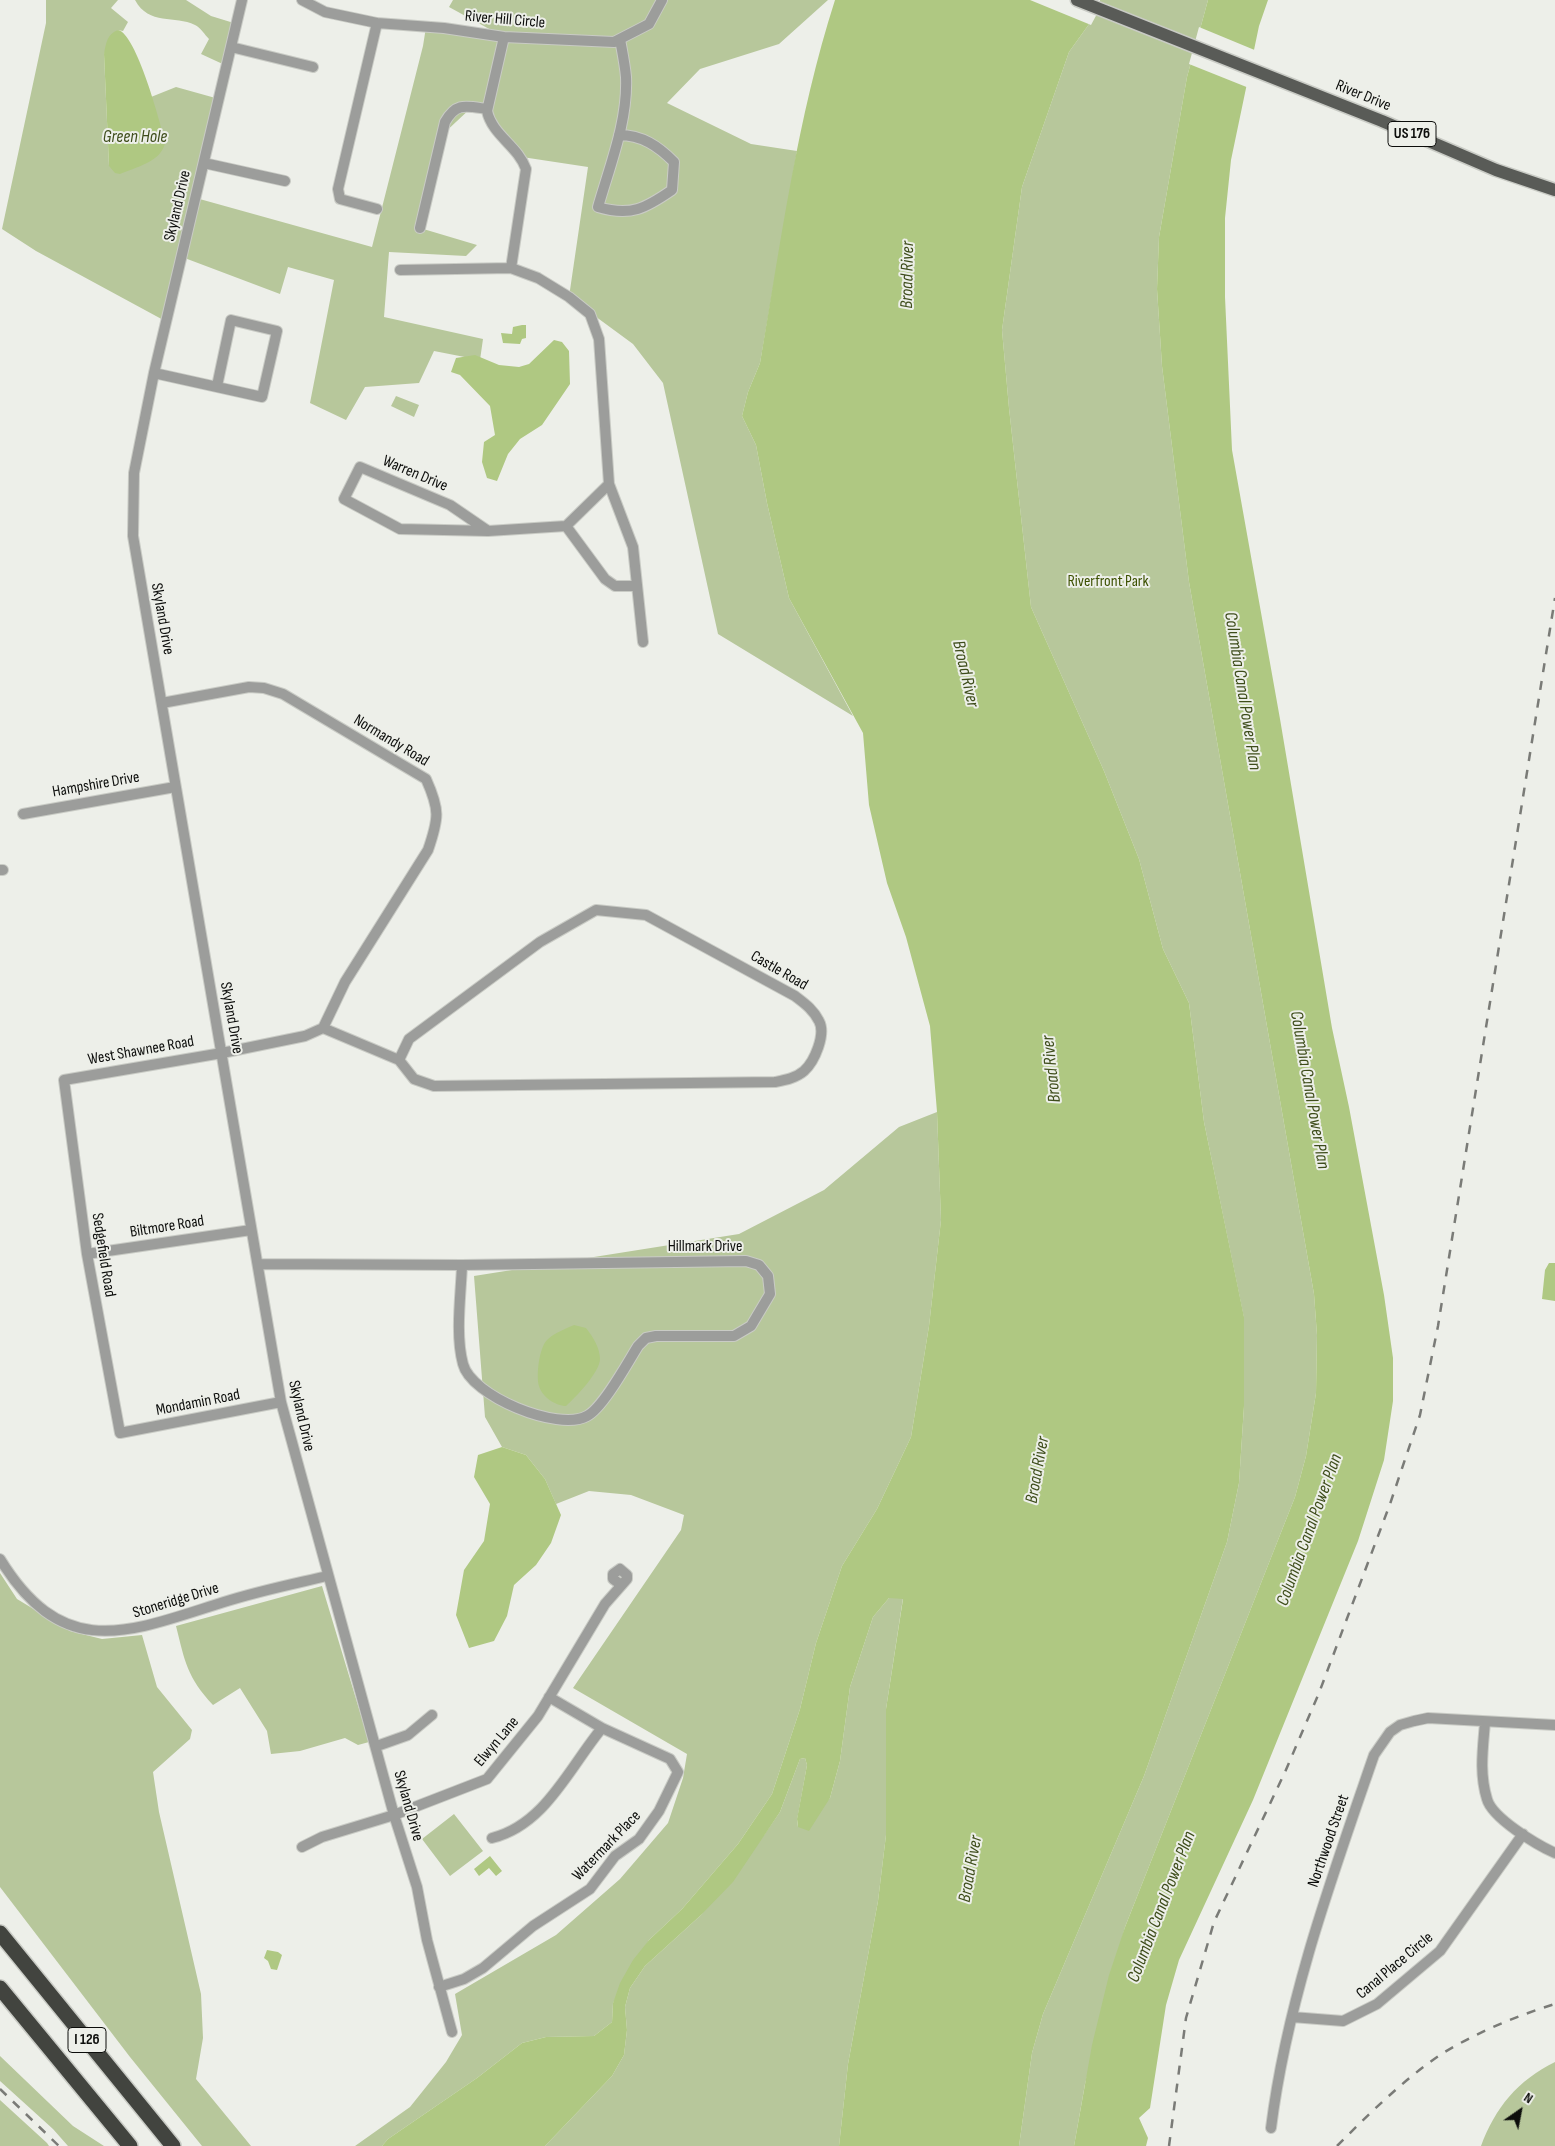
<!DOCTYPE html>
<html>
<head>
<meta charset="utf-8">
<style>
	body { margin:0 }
	#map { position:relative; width:1555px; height:2146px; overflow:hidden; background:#edefe9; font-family:"Sofia Sans Condensed",sans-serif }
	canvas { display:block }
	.north { position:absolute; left:1495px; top:2086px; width:50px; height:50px; -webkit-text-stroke:4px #edefe9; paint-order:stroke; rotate:33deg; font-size:14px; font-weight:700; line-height:20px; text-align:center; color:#0c0d0b }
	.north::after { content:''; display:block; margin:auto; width:18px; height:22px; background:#0c0d0b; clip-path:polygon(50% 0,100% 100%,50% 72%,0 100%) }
</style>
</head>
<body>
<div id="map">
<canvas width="1555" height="2146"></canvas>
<div class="north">N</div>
</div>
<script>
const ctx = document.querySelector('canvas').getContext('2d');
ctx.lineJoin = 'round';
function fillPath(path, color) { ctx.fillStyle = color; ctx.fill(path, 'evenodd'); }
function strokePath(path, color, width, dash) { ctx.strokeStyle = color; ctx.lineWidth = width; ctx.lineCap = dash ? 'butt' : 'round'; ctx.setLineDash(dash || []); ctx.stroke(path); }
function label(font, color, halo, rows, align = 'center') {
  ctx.font = font + ' "Sofia Sans Condensed",sans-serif'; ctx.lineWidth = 4; ctx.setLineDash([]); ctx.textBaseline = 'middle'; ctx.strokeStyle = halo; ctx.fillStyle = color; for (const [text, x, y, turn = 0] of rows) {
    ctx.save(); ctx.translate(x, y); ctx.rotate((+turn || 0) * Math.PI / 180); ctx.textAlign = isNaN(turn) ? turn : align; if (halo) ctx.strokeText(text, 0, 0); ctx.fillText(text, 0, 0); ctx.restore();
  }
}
fillPath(new Path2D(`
	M46,0H118L111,8L128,22L123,31L118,30L104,54L109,166L165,143L151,97L176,87L219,99L196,198L372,247L423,46L426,27L502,36L449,7L453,0H828L779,44L700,69L667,103L751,144L797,151L760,363L748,392L742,416L756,445L767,503L789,598L853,716L718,634L663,383L633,344L569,297L588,167L522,157L487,111L472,107L441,136L420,228L477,245L466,256L389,252L384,317L483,339L480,360L434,351L419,383L365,387L346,420L310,403L334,280L288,267L280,294L182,257L167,322L36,251L2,229L46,23Z
	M135,0H186L211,16L237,24L227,66L201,54L209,39C205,35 200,27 195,25C175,15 149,26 135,0Z
	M1097,0H1208L1187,77L1159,237L1157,289L1162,366L1189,582L1314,1294L1317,1335L1316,1393L1306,1456L1295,1497L1125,1927L1085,2084L1074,2146H1019L1032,2053L1043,2014L1144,1776L1227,1542L1239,1483L1244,1406V1318L1204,1122L1189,1003L1163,949L1139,859L1104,771L1031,607L1009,408L1002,330L1022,187L1069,52L1092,20Z
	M396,396L419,405L414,417L391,406Z
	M937,1112L941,1220L929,1326L911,1437L877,1509L842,1566L816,1643L800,1709L772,1794L738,1844L682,1909L649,1940L613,2003L612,2022L594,2036L546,2037L522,2043L477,2078L388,2139L382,2146H355L410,2107L446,2062L462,2035L455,1994L556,1935L620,1879L668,1823L683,1778L687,1754L573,1688L681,1530L684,1515L631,1495L589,1491L556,1504L545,1479L526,1455L502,1447L485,1417L474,1276L739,1234L824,1190L899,1127Z
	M0,1573L17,1599L70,1631L102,1639L142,1635L157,1687L192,1730L190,1739L153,1772L159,1812L201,1994L203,2038L196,2079L251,2146H202L130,2057L0,1887Z
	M322,1586L369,1742L358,1745L345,1738L300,1751L271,1754L267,1731L240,1688L213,1705C187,1677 185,1662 176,1626Z
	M889,1598H903L886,1709V1835L878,1901L848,2064L839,2146H545L612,2076L624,2055L627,2030L625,2007L630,1988L645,1966L700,1916L764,1835L780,1812L800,1759L805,1758L807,1765L797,1820L798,1827L830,1798L840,1761L850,1687L873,1617Z
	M454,1814L483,1851L450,1876L422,1839Z
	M0,2056L73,2126L104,2146H68L53,2129L0,2081Z
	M1555,2062V2146H1481C1495,2108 1518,2080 1555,2062Z
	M0,2100L47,2143L49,2146H0Z`), '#b7c79b');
fillPath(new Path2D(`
	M835,0H1097L1092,20L1069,52L1022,187L1002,330L1009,408L1031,607L1104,771L1139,859L1163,949L1189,1003L1204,1122L1244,1317V1406L1239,1483L1227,1542L1144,1776L1043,2014L1032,2053L1019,2146H839L848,2064L878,1901L886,1835V1709L903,1599L889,1598L873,1617L850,1687L840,1761L830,1798L809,1831L798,1827L797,1819L807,1765L805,1758L800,1759L780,1812L733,1882L700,1916L645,1966L630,1988L625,2007L627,2030L624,2055L612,2076L545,2146H382L388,2139L477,2078L522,2043L546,2037L594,2036L612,2022L613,2003L620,1983L633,1960L649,1940L682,1909L738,1844L772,1794L800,1709L816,1643L842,1566L877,1509L911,1437L929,1326L941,1220L937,1112L930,1026L906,937L887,883L869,805L863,733L789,598L767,503L756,445L742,416L748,392L760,363C781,242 797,118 835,0Z
	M1208,0H1268L1259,26L1231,160L1225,218V297L1232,450L1280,719L1332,1028L1349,1107L1384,1295L1393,1358V1401L1384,1460L1358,1541L1253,1800L1179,1960L1166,2005L1150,2108L1139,2118L1148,2138L1146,2146H1074L1092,2045L1109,1975L1125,1927L1295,1497L1306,1456L1316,1393L1317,1335L1314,1294L1189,582L1162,366L1157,289L1159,237L1187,77Z
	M118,30C136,33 161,124 165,143C161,162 136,167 120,174L115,173L109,166L104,54C106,43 107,34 118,30Z
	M522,325H526V338L522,339L520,344L503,343L501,333L512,334L513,327Z
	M554,340L562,342L569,351L570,384L542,425L520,439L508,454L497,481L487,478L482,462L484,442L495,435L490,406L460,375L451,372L456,358L475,355L499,365L519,367L529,364Z
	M1549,1263H1555V1301L1542,1299L1545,1270Z
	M574,1325L586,1328C593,1337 600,1348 600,1359C600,1372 575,1398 566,1406C556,1406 542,1397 539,1386C536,1376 539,1348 547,1340C554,1333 565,1329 574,1325Z
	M502,1447L526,1455L545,1479L561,1515L551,1543L536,1565L514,1585L507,1616L494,1641L469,1648L456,1615L464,1570L484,1541L490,1504L474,1477L478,1455Z
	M490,1856L502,1871L496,1876L489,1868L479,1876L474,1869Z
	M267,1950L278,1952L282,1955L277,1970L271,1969L268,1961L264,1958Z`), '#afc882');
fillPath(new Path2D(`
	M1030,0H1100V2L1098,12L1091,25Z
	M1199,27L1257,51L1249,88L1189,64Z`), '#edefe9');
const minor = new Path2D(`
	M242,0L154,373L134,473L133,536L281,1402L394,1815L417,1887L427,1940L452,2032
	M302,0L325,12L377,23L444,28L504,37L614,42L649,24L662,0
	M504,37L487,111C492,135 518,146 526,169L511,268
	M231,47L313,67
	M619,135C642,135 658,146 674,162L672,190C646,208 631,217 598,207C610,165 628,121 626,77C625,65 622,51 620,39
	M204,163L285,181
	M377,209L340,199L338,189L377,23
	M420,228L445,122C456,102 466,106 487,109
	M400,270L511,268L538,278L569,297L590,314L599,339L609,484L633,547L643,642
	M154,373L262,397L277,331L231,320L217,386
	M566,526L605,579L615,586H637
	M488,531L400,529L344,499L360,467L450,505L488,531L566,526L609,484
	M162,703L249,687L264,688L283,694L426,779C440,810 439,818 428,850L345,982L323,1028
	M23,814L175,787
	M0,870H3
	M87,1254L251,1230
	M746,1261L759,1265L768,1276L770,1294L751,1326L734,1336H656L646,1338L638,1346C628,1362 603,1408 587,1416C558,1432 471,1396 463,1364C455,1335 461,1294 462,1265Z
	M259,1264L462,1265
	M281,1402L120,1433L87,1254L64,1080L222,1053L305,1036L323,1028L399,1060L414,1079L434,1086L775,1082C785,1080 796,1078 804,1071C815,1061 826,1034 819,1021C813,1009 804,1003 795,996L646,915L596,910L540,942L409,1039L399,1060
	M0,1559C64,1663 129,1632 224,1602C258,1591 293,1584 327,1576
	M549,1697L602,1728
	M1485,1722C1483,1748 1479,1773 1487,1799C1492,1818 1537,1845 1555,1853
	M377,1746L408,1735L432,1715
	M302,1847L322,1837L394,1815L487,1779L538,1716L605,1604L627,1579V1575L620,1569L613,1574V1579L620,1584
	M439,1987L464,1979L483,1968L533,1926L590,1889L615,1856L639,1839L659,1811L678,1772L670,1759L602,1728C569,1768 545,1825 492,1838
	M1292,2017L1343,2021L1377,2004L1440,1951L1523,1834
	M1271,2128C1287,2000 1332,1877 1374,1755L1390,1732L1400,1725L1414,1721L1428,1718L1555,1725`);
const major = new Path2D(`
	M1077,0L1382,121L1496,170L1555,190`);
const highway = new Path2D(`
	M0,1933L173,2146
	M0,1988L130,2146`);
strokePath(minor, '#c9cbc5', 12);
strokePath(major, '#c9cbc5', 15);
strokePath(highway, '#c9cbc5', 18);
strokePath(minor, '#9c9d9b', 10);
strokePath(major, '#595b57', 12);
strokePath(highway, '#42443f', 15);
strokePath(new Path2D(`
	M0,2089L59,2146
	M1169,2146L1186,2018L1214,1922L1285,1772L1319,1693L1390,1504L1420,1415L1438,1326L1555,598
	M1337,2146C1369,2114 1402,2081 1440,2055C1475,2033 1516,2016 1555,2004`), '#7a7b77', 2.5, [9, 9]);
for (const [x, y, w] of [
	[1412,134,48],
	[87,2040,38]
]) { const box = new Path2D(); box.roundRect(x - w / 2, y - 12.5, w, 25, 4); ctx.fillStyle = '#edefe9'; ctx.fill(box); strokePath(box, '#0c0d0b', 1); }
label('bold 15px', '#0c0d0b', null, [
	["US 176",1412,134],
	["I 126",87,2040]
]);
label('16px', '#0c0d0b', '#edefe9', [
	["River Hill Circle",505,20,5],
	["River Drive",1363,96,22],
	["Skyland Drive",178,206,-77],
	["Warren Drive",415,474,23],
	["Skyland Drive",162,619,80],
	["Normandy Road",391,741,31],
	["Hampshire Drive",96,785,-10],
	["Castle Road",779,971,30],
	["Skyland Drive",231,1018,80],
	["West Shawnee Road",141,1051,-10],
	["Biltmore Road",167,1227,-9],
	["Hillmark Drive",705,1247],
	["Sedgefield Road",103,1255,81],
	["Mondamin Road",198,1403,-11],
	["Skyland Drive",301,1416,77],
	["Stoneridge Drive",176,1601,-17],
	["Elwyn Lane",497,1742,-50],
	["Skyland Drive",408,1806,74],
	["Northwood Street",1329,1841,-71],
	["Watermark Place",607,1846,-46],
	["Canal Place Circle",1395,1966,-40]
]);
label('16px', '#3c5000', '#edefe9', [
	["Riverfront Park",1108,582]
]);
label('italic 18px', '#3e4d1b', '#edefe9', [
	["Green Hole",135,137],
	["Broad River",908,275,-89],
	["Broad River",965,674,77],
	["Columbia Canal Power Plan",1242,691,81],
	["Broad River",1052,1069,-96],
	["Columbia Canal Power Plan",1309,1090,80],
	["Broad River",1038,1470,-80],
	["Columbia Canal Power Plan",1310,1530,-70],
	["Broad River",971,1869,-80],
	["Columbia Canal Power Plan",1162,1907,-69]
]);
</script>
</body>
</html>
